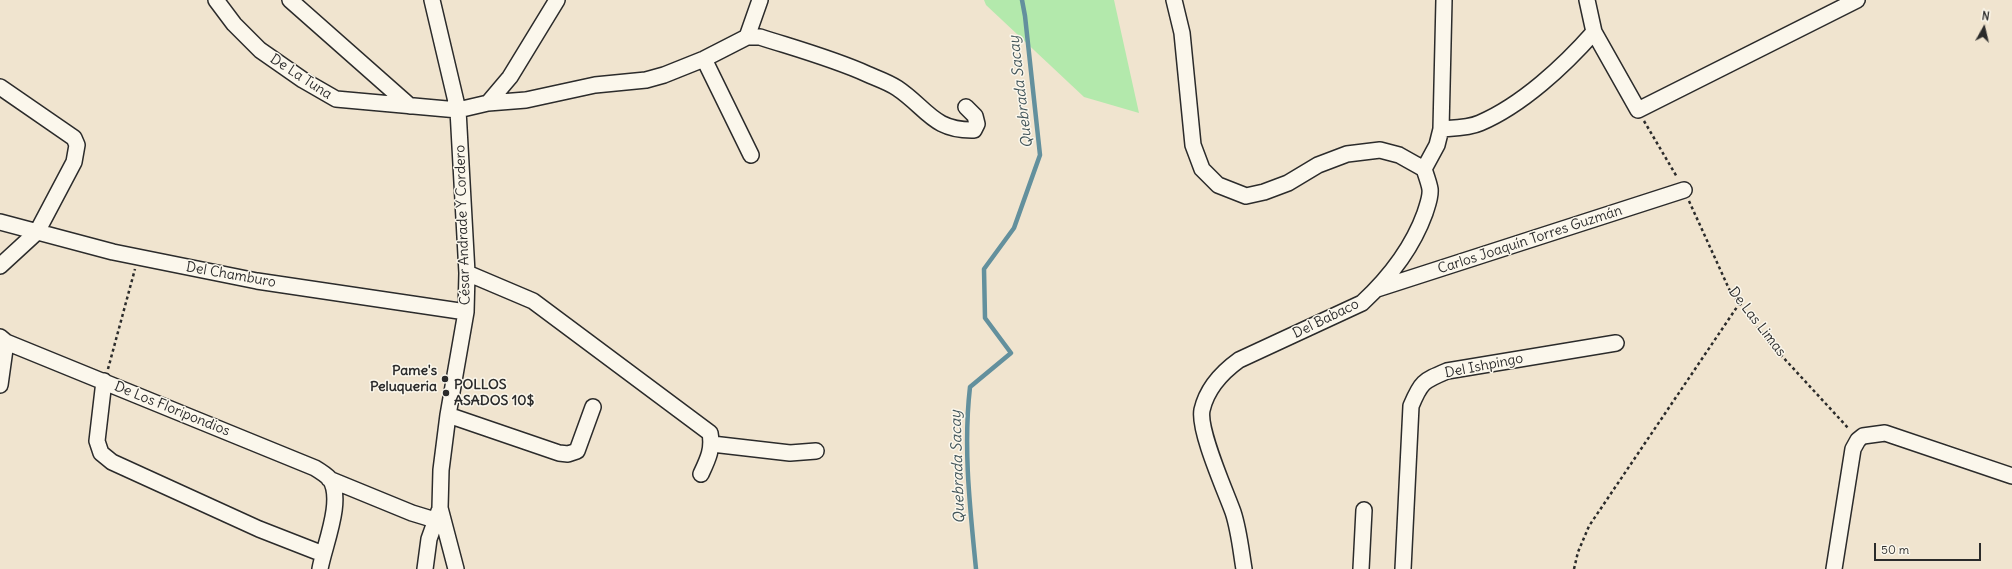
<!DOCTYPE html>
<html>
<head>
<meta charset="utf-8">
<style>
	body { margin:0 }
	#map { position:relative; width:2012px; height:569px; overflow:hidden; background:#f0e4cf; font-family:Delius,sans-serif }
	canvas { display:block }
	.north { position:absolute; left:1964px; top:8px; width:40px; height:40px; -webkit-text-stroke:3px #fbf7ec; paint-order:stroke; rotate:8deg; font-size:11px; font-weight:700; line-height:16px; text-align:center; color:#2b2b2b }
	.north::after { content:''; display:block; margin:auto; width:14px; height:18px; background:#2b2b2b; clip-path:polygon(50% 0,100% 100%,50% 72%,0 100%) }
	.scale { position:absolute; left:1874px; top:543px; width:107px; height:18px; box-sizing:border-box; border:2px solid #2b2b2b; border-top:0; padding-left:5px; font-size:12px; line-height:14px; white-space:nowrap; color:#2b2b2b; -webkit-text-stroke:3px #fbf7ec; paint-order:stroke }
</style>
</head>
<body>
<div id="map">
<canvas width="2012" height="569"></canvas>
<div class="north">N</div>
<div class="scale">50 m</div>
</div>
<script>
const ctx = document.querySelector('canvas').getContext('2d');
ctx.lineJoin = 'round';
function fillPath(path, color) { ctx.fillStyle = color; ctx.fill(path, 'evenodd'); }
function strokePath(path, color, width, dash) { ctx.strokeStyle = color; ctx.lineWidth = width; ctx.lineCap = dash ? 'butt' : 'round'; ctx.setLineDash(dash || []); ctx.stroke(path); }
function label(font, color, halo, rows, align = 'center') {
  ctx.font = font + ' Delius,sans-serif'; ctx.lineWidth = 3; ctx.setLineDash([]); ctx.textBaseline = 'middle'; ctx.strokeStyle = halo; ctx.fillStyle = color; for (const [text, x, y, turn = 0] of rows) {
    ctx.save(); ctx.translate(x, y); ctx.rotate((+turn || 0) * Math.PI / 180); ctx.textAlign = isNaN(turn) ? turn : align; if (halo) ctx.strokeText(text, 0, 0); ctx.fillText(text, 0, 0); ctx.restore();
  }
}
fillPath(new Path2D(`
	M984,0H1114L1139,113L1084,97L986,5Z`), '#b3e9ac');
strokePath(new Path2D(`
	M976,569C970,508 963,448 970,387L1011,353L985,318L984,269L1014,228L1040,155L1025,16L1022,0`), '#63909d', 4.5);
const minor = new Path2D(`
	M216,0L234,24L260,50L303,80L336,99L458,110L488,103L510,77L557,0
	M290,0L410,106
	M432,0L458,110L467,273L466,312L448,415L441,470L440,508L456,569
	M1174,0L1182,33L1193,145L1202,169L1218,185L1246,196L1264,192L1288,183L1318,165L1347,154L1380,150L1399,155L1424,169C1426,175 1429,183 1430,189C1431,197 1427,206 1425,213C1412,249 1390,277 1362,303L1239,360C1221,373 1207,388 1202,410C1198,430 1225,490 1233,512C1239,530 1241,551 1244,569
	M1587,0L1594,32L1638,110L1857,0
	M747,37L760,0
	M704,59L751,155
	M0,87L74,138L77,145L74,162L37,232L0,266
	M488,103L526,100L595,85L646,80L664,75L704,59L747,37H760C794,48 834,59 867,74C876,78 888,82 897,88C927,108 933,131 974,130L977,124L975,116L966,107
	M1441,129C1454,128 1469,128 1480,123C1522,105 1564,66 1594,32
	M1424,169L1437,145L1441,129L1444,0
	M0,222L113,252L257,281L466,312
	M467,273L533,301L710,433C713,449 708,459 701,474
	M1377,289L1684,190
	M0,337L6,342L315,468C320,471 326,475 330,479C344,500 324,546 320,569
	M104,381L97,441L101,453L112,462L259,529L323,554
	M0,385L6,342
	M448,415L559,453L568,454L577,451L593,407
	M712,444L790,453L816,451
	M329,479L412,513L435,520
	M425,569L429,539L439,511
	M1361,569L1364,510
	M1403,569L1411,406C1421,382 1423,381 1447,371L1616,343
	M1834,569L1853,449L1858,440L1863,436L1885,433L2012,476`);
strokePath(minor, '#2b2b2b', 18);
strokePath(new Path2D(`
	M1644,121L1677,177
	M1689,201L1730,291L1769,342L1849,429
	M108,369L135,269
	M1574,569L1578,552L1589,526L1739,304`), '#2b2b2b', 2.5, [3, 3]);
strokePath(minor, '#fbf7ec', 15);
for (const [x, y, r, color] of [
	[445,379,4,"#2b2b2b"],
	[446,393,4,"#2b2b2b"]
]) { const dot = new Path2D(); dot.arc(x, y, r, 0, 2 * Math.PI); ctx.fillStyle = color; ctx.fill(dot); strokePath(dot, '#fbf7ec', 1.5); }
label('14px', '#2b2b2b', '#fbf7ec', [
	["De La Tuna",301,77,33],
	["César Andrade Y Cordero",463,225,-92],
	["Carlos Joaquín Torres Guzmán",1530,240,-18],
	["Del Chamburo",231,275,10],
	["Del Babaco",1326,319,-26],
	["De Las Limas",1757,322,52],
	["Del Ishpingo",1484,366,-11],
	["De Los Floripondios",172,409,22]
]);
label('bold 14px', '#2b2b2b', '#fbf7ec', [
	["Pame's",437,371],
	["Peluqueria",437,387],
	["POLLOS",454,385,"left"],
	["ASADOS 10$",454,401,"left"]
], 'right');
label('italic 15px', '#42555a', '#fbf7ec', [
	["Quebrada Sacay",1021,92,-97],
	["Quebrada Sacay",958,467,-92]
]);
</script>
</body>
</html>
